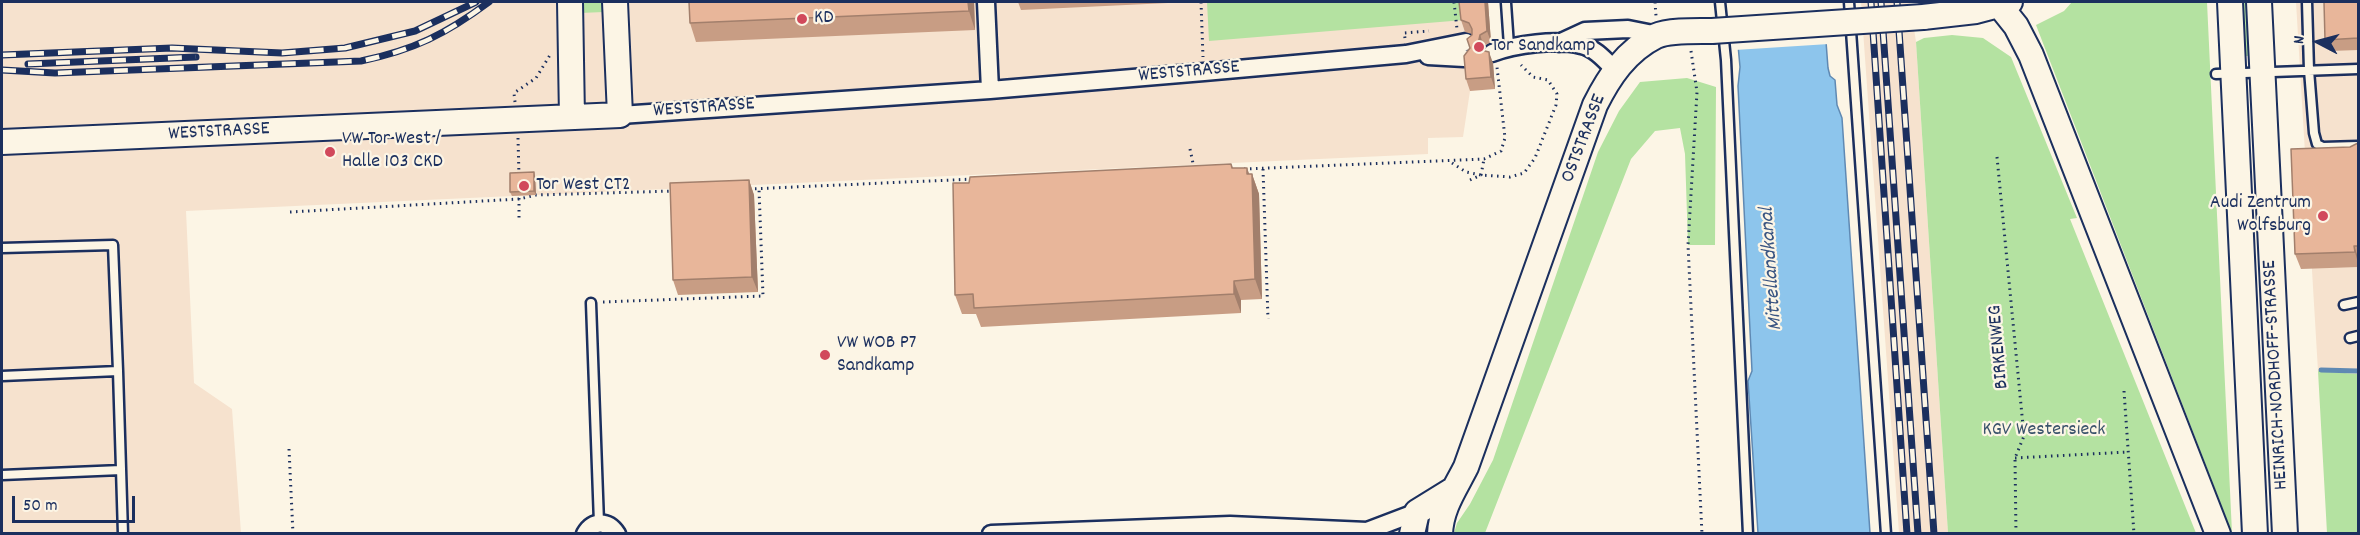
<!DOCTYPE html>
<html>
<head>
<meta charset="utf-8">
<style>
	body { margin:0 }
	#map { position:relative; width:2360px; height:535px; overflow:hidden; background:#fcf5e5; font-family:Dekko,sans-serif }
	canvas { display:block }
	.frame { position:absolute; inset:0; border:3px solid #1b2f5e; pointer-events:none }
	.north { position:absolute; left:2288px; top:12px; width:60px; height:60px; -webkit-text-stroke:4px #fcf5e5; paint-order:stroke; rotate:276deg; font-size:16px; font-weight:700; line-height:24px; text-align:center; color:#1b2f5e }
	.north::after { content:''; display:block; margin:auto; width:21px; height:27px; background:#1b2f5e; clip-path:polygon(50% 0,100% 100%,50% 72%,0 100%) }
	.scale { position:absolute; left:12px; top:496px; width:123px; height:27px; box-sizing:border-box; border:3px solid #1b2f5e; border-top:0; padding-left:8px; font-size:18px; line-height:21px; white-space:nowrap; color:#1b2f5e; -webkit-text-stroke:4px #fcf5e5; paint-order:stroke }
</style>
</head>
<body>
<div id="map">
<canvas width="2360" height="535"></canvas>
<div class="frame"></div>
<div class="north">N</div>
<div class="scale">50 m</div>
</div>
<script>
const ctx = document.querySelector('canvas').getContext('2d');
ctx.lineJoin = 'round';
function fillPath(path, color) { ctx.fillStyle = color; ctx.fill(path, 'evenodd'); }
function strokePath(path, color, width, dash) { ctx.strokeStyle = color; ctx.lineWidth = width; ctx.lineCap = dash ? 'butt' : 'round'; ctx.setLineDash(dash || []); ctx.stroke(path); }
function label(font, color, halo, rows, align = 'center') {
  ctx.font = font + ' Dekko,sans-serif'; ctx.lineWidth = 4.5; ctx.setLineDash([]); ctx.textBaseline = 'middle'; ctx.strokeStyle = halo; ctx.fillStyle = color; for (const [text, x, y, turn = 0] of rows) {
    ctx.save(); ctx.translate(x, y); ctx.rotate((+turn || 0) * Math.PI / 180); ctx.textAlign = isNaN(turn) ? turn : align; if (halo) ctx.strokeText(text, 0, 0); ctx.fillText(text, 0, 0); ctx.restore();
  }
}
fillPath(new Path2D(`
	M2,2H1463L1470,91L1463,137L1428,138V154L186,211L194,383L232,409L241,533H2Z
	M1861,2H1910L1916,42L1948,533H1899Z
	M2296,2H2358V374L2318,371Z`), '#f6e2ce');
fillPath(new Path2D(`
	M580,2H603L604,12L580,13Z
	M1207,2H1463L1464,20L1209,41Z
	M2072,2H2207L2232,533L2036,25L2064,11Z
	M2239,2H2251L2252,39L2250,56H2246L2241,47Z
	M1952,35L1983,38L2011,57L2077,218L2070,219L2196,533H1948L1916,42L1924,38Z
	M1687,78L1716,87L1715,245H1688L1685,154L1680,128L1655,131L1631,159L1485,533H1454L1457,523L1470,504L1493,460L1598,152L1619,111L1640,82Z
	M2318,371L2358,374V533H2327Z`), '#b4e2a1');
const water = new Path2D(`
	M1823,2L1828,68L1830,76L1835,80L1837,105L1842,118L1870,533H1758L1748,381L1752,371L1738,86L1740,67L1737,34Z`);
fillPath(water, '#8dc5ec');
strokePath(water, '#5f89b3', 1.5);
fillPath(new Path2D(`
	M1730,2H1826L1829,44L1735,50Z`), '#fcf5e5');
strokePath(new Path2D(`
	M2321,370L2358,371`), '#5f89b3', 5);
const lane = new Path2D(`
	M1720,2L1726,60L1748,534
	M1849,2L1886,534
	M2307,2L2309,70L2314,133L2317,144L2323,147L2358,146
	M1506,3L1509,46
	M2216,74L2358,69
	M2,248L113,245L118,371
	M591,303L599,523
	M2344,305L2358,302
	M2350,338L2358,336
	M2,376L118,371L123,534
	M2,475L121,470`);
const street = new Path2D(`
	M986,2L990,90
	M1559,43L1585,31L1628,29L1658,35
	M1492,53C1516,44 1556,39 1581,45C1595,48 1605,60 1615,70
	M1428,56L1464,58
	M620,115L990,90L1204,72L1406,54L1466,42
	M585,534C593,520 608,520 617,534
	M991,534L1230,525L1367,531L1417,512`);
const secondary = new Path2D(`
	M570,2L572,117
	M2230,2L2255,534
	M2259,2L2285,534
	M2000,6L2016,26L2031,55L2218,534
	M1923,17L1976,11L2010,2
	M2,142L620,115L615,2
	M1412,534L1417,512L1451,491
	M1440,534C1441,508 1455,489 1466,467L1595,105C1609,77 1626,51 1656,36C1669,30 1697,31 1712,31`);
strokePath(lane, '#1b2f5e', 13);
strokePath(street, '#1b2f5e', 21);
strokePath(secondary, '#1b2f5e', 28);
strokePath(new Path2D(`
	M1201,2L1203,57
	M1454,2L1457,29
	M1655,2L1656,16
	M1405,38L1404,33L1429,31
	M1691,51L1697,92L1688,245L1702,534
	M515,102L514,93L536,78L550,55
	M518,138L519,176
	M1190,149L1194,168
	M1997,157L2024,436L2015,458L2016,534
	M1452,163L1466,172L1481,175L1510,177L1524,173L1535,158L1556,105L1557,94L1548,80L1533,77L1521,65
	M1244,169L1484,159L1501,151L1505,138L1497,67
	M1263,169L1268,319
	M1470,180L1481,175L1484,159
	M749,189L974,179
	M519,192V222
	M290,212L519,199L536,195L674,191
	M603,302L763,296L759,189
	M2124,391L2134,534
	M289,449L293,534
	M2015,458L2128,452`), '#1b2f5e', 3, [1.5, 4.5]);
strokePath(lane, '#fcf5e5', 8);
strokePath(street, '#fcf5e5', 16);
strokePath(secondary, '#fcf5e5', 24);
const rail = new Path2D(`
	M1871,2L1907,534
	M1881,2L1918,534
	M1897,2L1934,534
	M2,55L172,48L282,53L345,48L415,31L476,2
	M28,64L196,57
	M2,70L55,73L361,61C414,50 446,34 489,2`);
strokePath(rail, '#1b2f5e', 7);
strokePath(rail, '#fcf5e5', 4.5, [14]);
const secondaryBridge = new Path2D(`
	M1712,31L1923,17`);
strokePath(secondaryBridge, '#1b2f5e', 28, []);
strokePath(secondaryBridge, '#fcf5e5', 24);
fillPath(new Path2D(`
	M689,2H974L975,30L696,42L690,23Z
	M1018,2H1189L1021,10Z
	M1459,2H1488L1491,42L1484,46L1483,50L1493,63L1495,89L1470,91L1466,79L1472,34L1465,32L1461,20Z
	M2358,2V50L2330,51L2325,40Z
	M2358,143V267L2301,269L2295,254L2350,147Z
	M1231,164L1233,168H1247L1249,174H1252L1259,194L1262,299L1241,300V313L981,327L976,314H962L955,295L969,183Z
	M535,176L536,195L512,196L510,192Z
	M749,180L754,195L758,292L678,295L673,280Z`), '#c89d84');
fillPath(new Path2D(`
	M968,2H974L975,30L969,11Z
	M1485,2H1488L1491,42L1487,31Z
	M1480,35L1484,46L1482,56L1478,44Z
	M1489,52L1493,63L1495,89L1491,77Z
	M1247,168L1252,182V174L1259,194L1262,299L1255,279Z
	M534,172L535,176L536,195L534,191Z
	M749,180L754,195L758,292L752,277Z
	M2354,246L2358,257V263L2355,252Z
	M1234,281L1241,300V313L1234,294Z`), '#a27f6c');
const building = new Path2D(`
	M689,2H968L969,11L690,23Z
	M1459,2H1485L1487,31L1480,35L1478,44L1481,50L1489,52L1491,77L1466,79L1464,56L1470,48L1467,39L1472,35V29L1469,23L1461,20Z
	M2324,2H2358V38L2325,40Z
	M2358,143V246H2354L2355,252L2295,254L2291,149L2350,147Z
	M1231,164L1232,168H1247V174H1252L1255,279L1234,281V294L974,308L973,294L955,295L953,183H969L970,177Z
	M534,172V191L510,192V173Z
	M749,180L752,277L673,280L670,183Z`);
fillPath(building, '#e8b69a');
strokePath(building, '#a27f6c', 1.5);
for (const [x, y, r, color] of [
	[802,19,6,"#d1495b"],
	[1479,47,6,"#d1495b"],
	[330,152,6,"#d1495b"],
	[524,186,6,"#d1495b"],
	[2323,216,6,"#d1495b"],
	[825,355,6,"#d1495b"]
]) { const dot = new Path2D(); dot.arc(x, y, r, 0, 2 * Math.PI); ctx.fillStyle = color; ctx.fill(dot); strokePath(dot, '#fcf5e5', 2); }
label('20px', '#1b2f5e', '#fcf5e5', [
	["KD",814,19],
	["Tor Sandkamp",1491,47],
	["VW Tor West /",342,140],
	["Halle 103 CKD",342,163],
	["Tor West CT2",536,186],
	["Audi Zentrum",2311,204,"right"],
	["Wolfsburg",2311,227,"right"],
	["VW WOB P7",837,344],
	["Sandkamp",837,367]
], 'left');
label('20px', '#1b2f5e', '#fcf5e5', [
	["WESTSTRASSE",1189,73,-5],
	["WESTSTRASSE",704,109,-4],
	["WESTSTRASSE",219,133,-3],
	["OSTSTRASSE",1585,139,-69],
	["BIRKENWEG",2000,347,-95],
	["HEINRICH-NORDHOFF-STRASSE",2277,375,-93]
]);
label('20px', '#3a536b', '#fcf5e5', [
	["KGV Westersieck",2044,431]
]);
label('italic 21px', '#385482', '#fcf5e5', [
	["Mittellandkanal",1773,269,-94]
]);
</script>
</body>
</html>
